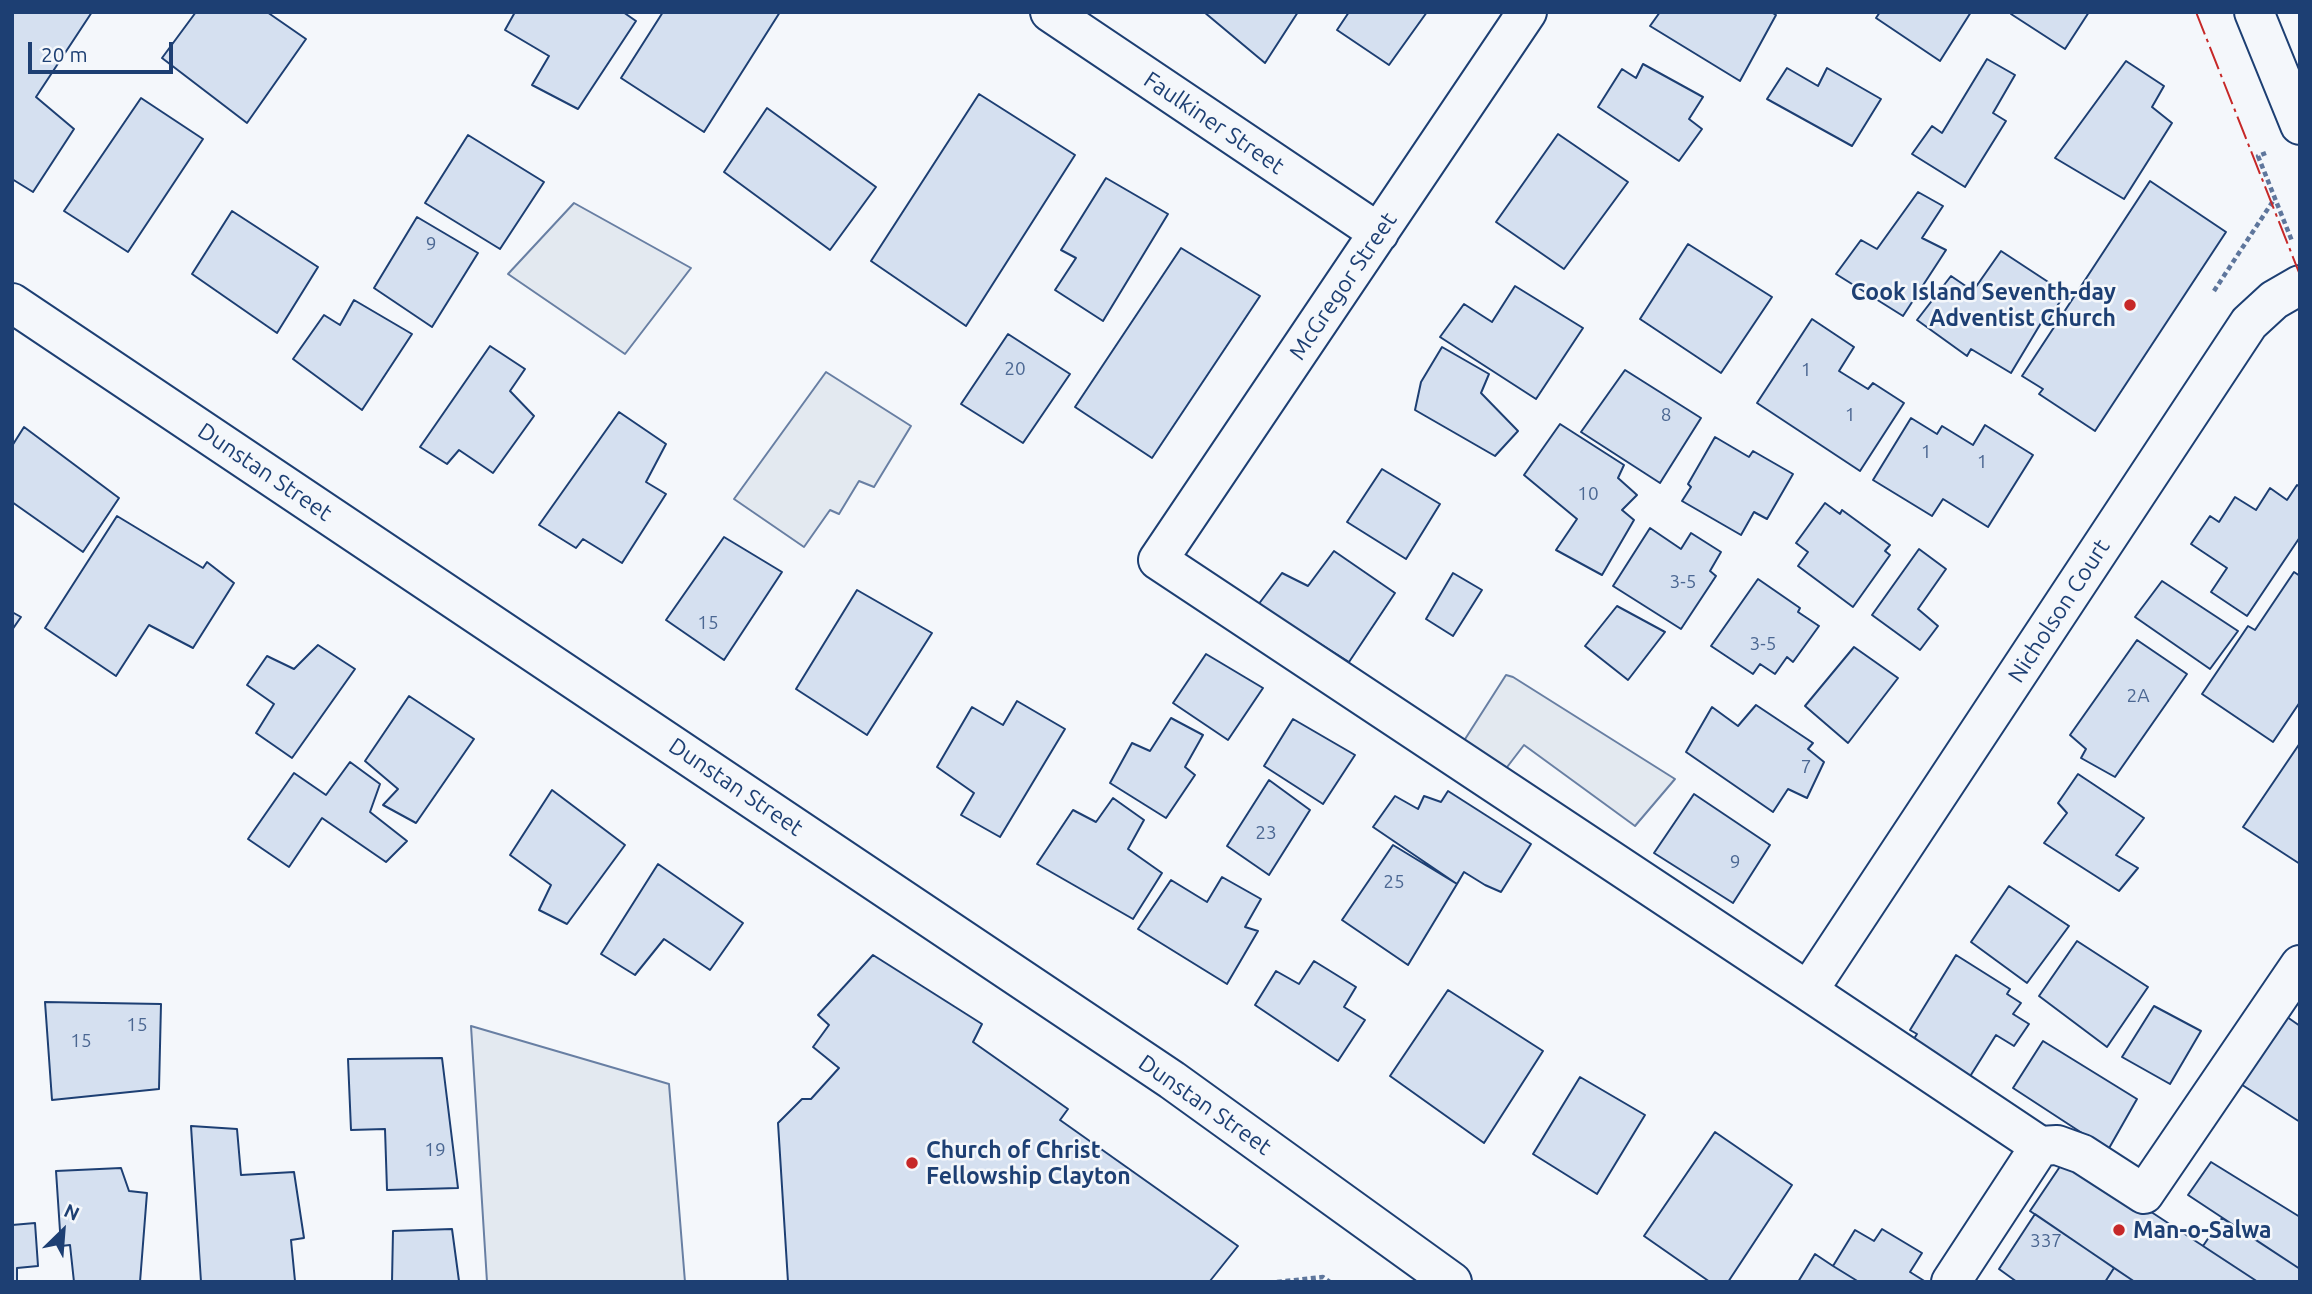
<!DOCTYPE html>
<html>
<head>
<meta charset="utf-8">
<style>
	body { margin:0 }
	#map { position:relative; width:2312px; height:1294px; overflow:hidden; background:#f4f7fb; font-family:Ubuntu,sans-serif }
	canvas { display:block }
	.frame { position:absolute; inset:0; border:14px solid #1d3f73; pointer-events:none }
	.north { position:absolute; left:28px; top:1196px; width:70px; height:70px; -webkit-text-stroke:5px #f4f7fb; paint-order:stroke; rotate:25deg; font-size:19px; font-weight:700; line-height:28px; text-align:center; color:#1d3f73 }
	.north::after { content:''; display:block; margin:auto; width:24px; height:32px; background:#1d3f73; clip-path:polygon(50% 0,100% 100%,50% 72%,0 100%) }
	.scale { position:absolute; left:28px; top:42px; width:145px; height:32px; box-sizing:border-box; border:4px solid #1d3f73; border-top:0; padding-left:9px; font-size:21px; line-height:24px; white-space:nowrap; color:#1d3f73; -webkit-text-stroke:5px #f4f7fb; paint-order:stroke }
</style>
</head>
<body>
<div id="map">
<canvas width="2312" height="1294"></canvas>
<div class="frame"></div>
<div class="north">N</div>
<div class="scale">20 m</div>
</div>
<script>
const ctx = document.querySelector('canvas').getContext('2d');
ctx.lineJoin = 'round';
function fillPath(path, color) { ctx.fillStyle = color; ctx.fill(path, 'evenodd'); }
function strokePath(path, color, width, dash) { ctx.strokeStyle = color; ctx.lineWidth = width; ctx.lineCap = dash ? 'butt' : 'round'; ctx.setLineDash(dash || []); ctx.stroke(path); }
function label(font, color, halo, rows, align = 'center') {
  ctx.font = font + ' Ubuntu,sans-serif'; ctx.lineWidth = 5; ctx.setLineDash([]); ctx.textBaseline = 'middle'; ctx.strokeStyle = halo; ctx.fillStyle = color; for (const [text, x, y, turn = 0] of rows) {
    ctx.save(); ctx.translate(x, y); ctx.rotate((+turn || 0) * Math.PI / 180); ctx.textAlign = isNaN(turn) ? turn : align; if (halo) ctx.strokeText(text, 0, 0); ctx.fillText(text, 0, 0); ctx.restore();
  }
}
const green = new Path2D(`
	M574,203L691,268L625,354L508,274Z
	M826,372L911,426L874,487L859,481L839,514L830,510L804,547L734,499Z
	M1506,675L1513,677L1675,779L1635,826L1524,745L1501,775L1460,747Z
	M471,1026L669,1084L685,1282H487Z`);
fillPath(green, '#e3e9f0');
strokePath(green, '#687fa3', 2);
const building = new Path2D(`
	M13,12H92L36,97L74,129L33,192L12,179Z
	M196,12H267L306,39L247,123L162,58Z
	M515,12H623L636,21L578,109L532,85L549,56L505,30Z
	M663,12H780L704,132L621,78Z
	M1204,12H1298L1265,63Z
	M1349,12H1427L1389,65L1337,30Z
	M1660,12H1771L1776,15L1740,81L1650,26Z
	M1880,12H1971L1940,61L1876,18Z
	M2012,12H2089L2065,49L2011,14Z
	M1987,59L2015,75L1993,113L2006,121L1965,187L1912,154L1932,126L1942,133Z
	M2126,61L2164,86L2152,107L2172,123L2124,199L2055,158Z
	M1643,64L1703,97L1689,119L1702,129L1679,161L1598,107L1622,69L1636,78Z
	M1787,68L1818,86L1827,68L1881,99L1852,146L1767,99Z
	M979,94L1075,155L966,326L871,261Z
	M141,98L203,139L128,252L64,211Z
	M767,108L876,187L830,250L724,172Z
	M1558,134L1628,182L1564,269L1496,222Z
	M468,135L544,182L500,249L425,203Z
	M1106,178L1168,214L1103,321L1055,290L1076,258L1061,250Z
	M2150,181L2226,232L2095,431L2039,394L2043,389L2022,376Z
	M1918,192L1943,206L1922,238L1946,250L1903,316L1836,274L1861,240L1877,249Z
	M232,211L318,267L277,333L192,274Z
	M417,217L478,253L432,327L374,288Z
	M1688,244L1772,297L1721,373L1640,319Z
	M1181,248L1260,296L1152,458L1075,407Z
	M2001,251L2065,293L2046,325L2041,323L2011,373L1971,349L1967,356L1917,320L1951,276L1973,291Z
	M1515,286L1583,328L1536,399L1440,337L1464,304L1492,322Z
	M354,300L412,334L362,410L293,359L324,315L340,325Z
	M1812,319L1854,347L1839,371L1868,389L1873,383L1904,403L1860,471L1757,403Z
	M1008,334L1070,374L1023,443L961,404Z
	M490,346L525,369L510,391L534,416L493,473L459,450L447,464L420,447Z
	M1442,347L1489,374L1481,393L1518,431L1495,456L1415,410L1421,382Z
	M1625,370L1701,418L1660,483L1581,432Z
	M619,412L666,444L646,482L666,494L622,563L583,539L576,548L539,525Z
	M1911,418L1937,434L1942,426L1973,445L1985,425L2033,455L1988,527L1943,499L1932,516L1873,480Z
	M1560,424L1624,465L1618,478L1637,495L1622,510L1634,520L1602,575L1556,550L1577,519L1524,475Z
	M24,427L119,498L83,552L12,502V446Z
	M1715,437L1749,457L1753,451L1793,474L1767,519L1754,512L1741,535L1682,501L1691,487L1688,484Z
	M1382,469L1440,504L1406,559L1347,522Z
	M2297,485L2300,487V537L2247,616L2211,592L2227,568L2191,544L2210,516L2219,522L2235,497L2256,510L2270,488L2287,500Z
	M1825,503L1840,514L1842,510L1890,545L1885,551L1890,555L1853,607L1798,566L1808,552L1796,543Z
	M117,516L203,568L207,562L234,583L193,648L149,625L116,676L45,628Z
	M1650,528L1681,549L1691,533L1721,552L1710,571L1716,576L1681,629L1613,586Z
	M724,537L782,572L724,660L666,620Z
	M1919,549L1946,569L1918,609L1938,626L1920,650L1872,615Z
	M1334,551L1395,593L1349,662L1258,605L1282,573L1308,586Z
	M2294,572L2300,576V702L2273,742L2202,694L2248,626L2255,630Z
	M1453,573L1482,590L1453,636L1426,619Z
	M1758,579L1800,608L1798,612L1819,626L1793,662L1787,657L1775,674L1760,664L1753,674L1711,646Z
	M2162,581L2238,631L2210,669L2135,617Z
	M857,590L932,633L867,735L796,689Z
	M1617,606L1665,632L1628,680L1585,646Z
	M12,612L21,617L12,630Z
	M2137,640L2187,674L2115,777L2081,758L2086,749L2070,735Z
	M318,645L355,669L292,758L256,733L274,704L247,685L267,656L294,669Z
	M1854,647L1898,678L1848,743L1805,706Z
	M1206,654L1263,688L1228,740L1173,703Z
	M409,696L474,739L416,823L383,805L398,789L365,761Z
	M1017,701L1065,729L1000,837L961,815L974,793L937,767L972,707L1003,725Z
	M1756,705L1813,743L1808,749L1824,762L1807,798L1788,789L1773,812L1686,752L1712,707L1738,726Z
	M1171,718L1203,735L1185,767L1195,775L1166,818L1110,783L1132,743L1150,751Z
	M1293,719L1355,755L1323,804L1264,766Z
	M2300,743V864L2243,827Z
	M350,762L380,784L370,812L407,841L386,862L322,818L289,867L248,839L294,773L326,795Z
	M2078,774L2144,818L2116,855L2138,868L2119,891L2044,843L2067,813L2058,803Z
	M1269,780L1310,810L1269,875L1227,846Z
	M552,790L625,845L567,924L539,910L551,885L510,855Z
	M1448,791L1531,844L1501,892L1485,885L1464,872L1457,884L1373,827L1395,796L1418,809L1424,796L1441,802Z
	M1694,794L1770,845L1733,903L1654,853Z
	M1113,798L1144,820L1128,849L1162,873L1133,919L1037,864L1073,810L1096,822Z
	M1393,845L1457,884L1408,965L1342,920Z
	M658,864L743,923L710,970L664,939L635,975L601,954Z
	M1222,877L1261,899L1245,927L1258,931L1227,984L1138,929L1171,880L1207,902Z
	M2009,886L2069,926L2027,983L1971,942Z
	M2077,941L2148,987L2107,1047L2039,996Z
	M873,955L982,1024L973,1042L1068,1109L1060,1120L1238,1246L1210,1281L788,1282L778,1123L802,1099H811L839,1068L813,1047L829,1025L818,1015Z
	M1956,955L2010,989L2007,994L2021,1003L2013,1014L2029,1024L2014,1046L1996,1035L1964,1086L1907,1050L1917,1034L1910,1030Z
	M1314,961L1356,987L1344,1007L1365,1020L1338,1061L1255,1005L1276,971L1299,984Z
	M1448,990L1543,1051L1484,1143L1390,1076Z
	M45,1002L161,1004L159,1089L52,1100Z
	M2154,1006L2201,1031L2170,1084L2122,1057Z
	M2280,1012L2300,1026V1122L2236,1081Z
	M2043,1041L2137,1099L2108,1150L2013,1088Z
	M442,1058L458,1188L387,1190L385,1129L351,1130L348,1059Z
	M1580,1077L1645,1115L1597,1194L1533,1154Z
	M191,1126L237,1129L241,1175L294,1172L304,1238L291,1240L295,1281L201,1282Z
	M1715,1132L1792,1185L1728,1282H1710L1644,1236Z
	M2075,1162L2258,1282H2135L2030,1211L2061,1165Z
	M2211,1162L2300,1217V1269L2188,1195Z
	M121,1168L129,1191L147,1193L140,1282H74L70,1245L61,1246L56,1171Z
	M2035,1214L2114,1268L2105,1282H2017L1999,1269Z
	M2222,1218L2300,1269V1282H2258L2203,1246Z
	M35,1223L38,1266L17,1268V1282H12V1225Z
	M452,1229L459,1281L392,1282L393,1231Z
	M1882,1229L1922,1253L1910,1272L1926,1282H1859L1833,1266L1855,1230L1874,1241Z
	M1815,1254L1833,1266L1859,1282H1798Z
	M2114,1268L2135,1282H2105Z`);
fillPath(building, '#d5e0f0');
strokePath(building, '#1d3f73', 2);
const minor = new Path2D(`
	M1050,12L1379,233
	M1527,12L1158,560L1808,991
	M2254,12L2300,125
	M12,303L1172,1080L1452,1282
	M2040,1146L2057,1145L2082,1154L2144,1194L2300,965
	M1951,1282L2040,1146L1808,991L2249,323L2274,300L2300,285`);
strokePath(minor, '#1d3f73', 42);
strokePath(new Path2D(`
	M2266,153L2258,156L2292,241
	M2214,291L2275,198
	M1277,1282L1323,1277L1330,1282`), '#5e769c', 4.5, [5, 3.5]);
strokePath(minor, '#f4f7fb', 38);
strokePath(new Path2D(`
	M2196,12L2300,275`), '#c62828', 2, [24, 5, 3.5, 5]);
for (const [x, y, r, color] of [
	[2130,305,7,"#c62828"],
	[912,1163,7,"#c62828"],
	[2119,1230,7,"#c62828"]
]) { const dot = new Path2D(); dot.arc(x, y, r, 0, 2 * Math.PI); ctx.fillStyle = color; ctx.fill(dot); strokePath(dot, '#f4f7fb', 2.5); }
label('19px', '#4b6792', null, [
	["9",431,244],
	["20",1015,369],
	["1",1806,370],
	["8",1666,415],
	["1",1850,415],
	["1",1926,452],
	["1",1982,462],
	["10",1588,494],
	["3-5",1683,582],
	["15",708,623],
	["3-5",1763,644],
	["2A",2138,696],
	["7",1806,767],
	["23",1266,833],
	["9",1735,862],
	["25",1394,882],
	["15",137,1025],
	["15",81,1041],
	["19",435,1150],
	["337",2046,1241]
]);
label('23px', '#1d3f73', '#f4f7fb', [
	["Faulkiner Street",1214,123,34],
	["McGregor Street",1343,286,-56],
	["Dunstan Street",265,472,34],
	["Nicholson Court",2059,611,-57],
	["Dunstan Street",736,787,34],
	["Dunstan Street",1205,1105,35]
]);
label('bold 23px', '#1d3f73', '#f4f7fb', [
	["Cook Island Seventh-day",2116,292,"right"],
	["Adventist Church",2116,318,"right"],
	["Church of Christ",926,1150],
	["Fellowship Clayton",926,1176],
	["Man-o-Salwa",2133,1230]
], 'left');
</script>
</body>
</html>
